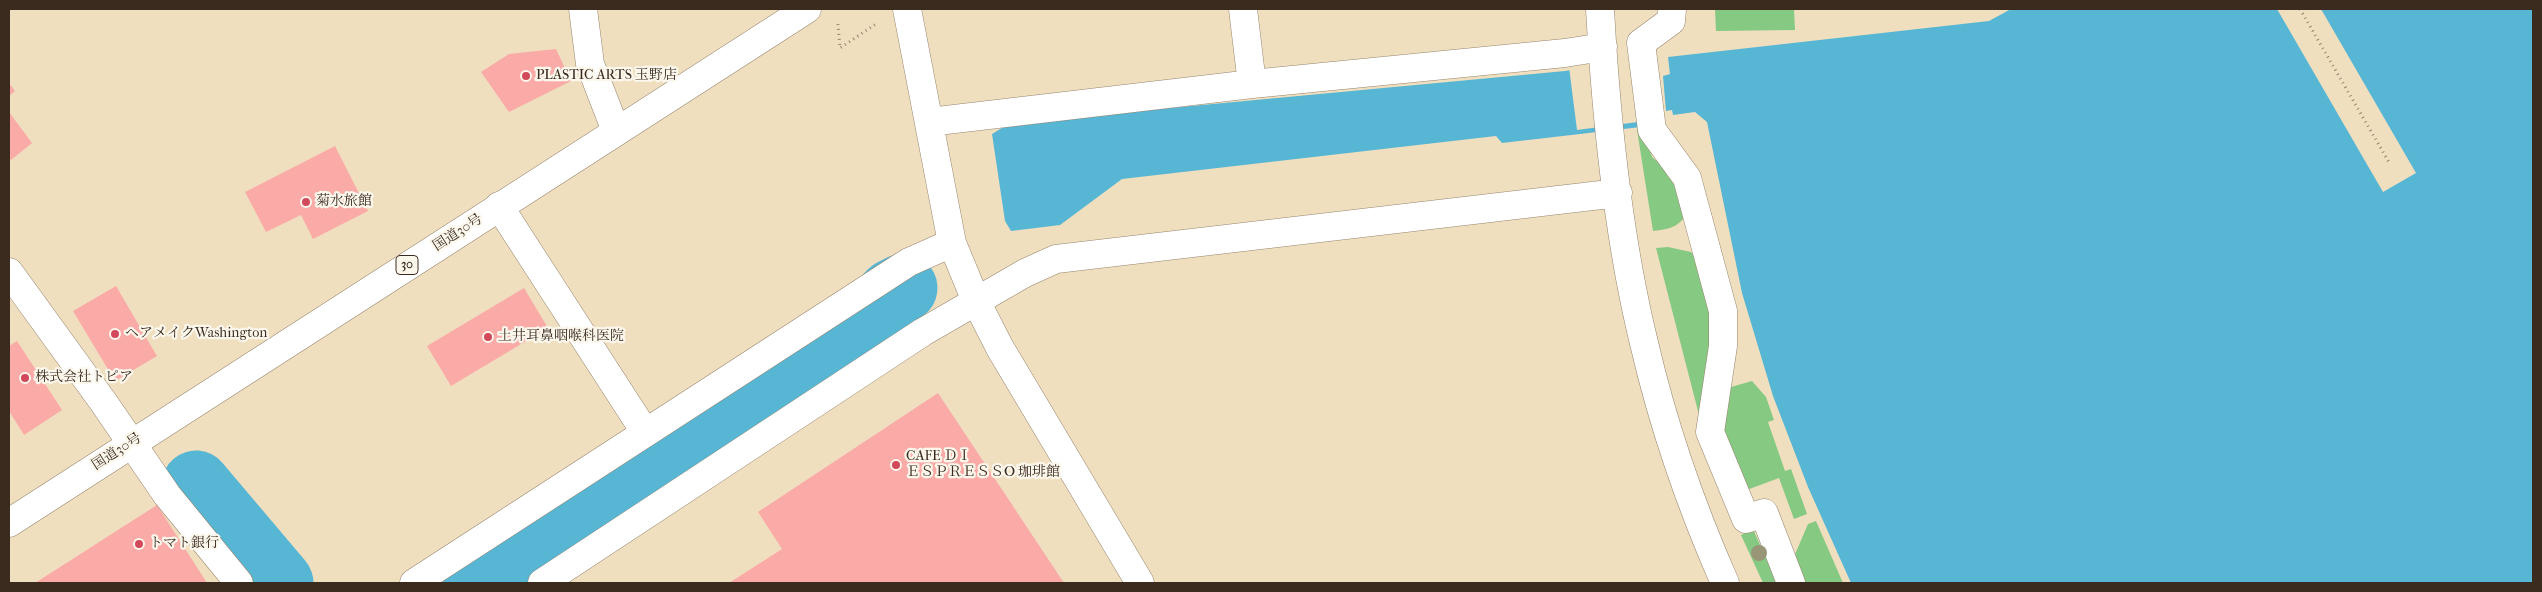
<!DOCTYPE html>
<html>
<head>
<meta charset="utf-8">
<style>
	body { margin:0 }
	#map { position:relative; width:2542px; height:592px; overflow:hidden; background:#f0dfbf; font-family:"IM FELL French Canon",serif }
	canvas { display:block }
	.frame { position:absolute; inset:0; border:10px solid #3b2a1e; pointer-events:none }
</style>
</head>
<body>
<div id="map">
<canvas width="2542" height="592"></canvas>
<div class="frame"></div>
</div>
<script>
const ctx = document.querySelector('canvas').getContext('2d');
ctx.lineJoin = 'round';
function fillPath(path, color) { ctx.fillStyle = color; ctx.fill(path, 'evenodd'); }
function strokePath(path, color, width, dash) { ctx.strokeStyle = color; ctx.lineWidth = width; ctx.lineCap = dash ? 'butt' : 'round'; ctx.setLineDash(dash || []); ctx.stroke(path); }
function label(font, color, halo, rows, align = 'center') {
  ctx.font = font + ' "IM FELL French Canon","Noto Serif JP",serif'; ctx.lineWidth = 4.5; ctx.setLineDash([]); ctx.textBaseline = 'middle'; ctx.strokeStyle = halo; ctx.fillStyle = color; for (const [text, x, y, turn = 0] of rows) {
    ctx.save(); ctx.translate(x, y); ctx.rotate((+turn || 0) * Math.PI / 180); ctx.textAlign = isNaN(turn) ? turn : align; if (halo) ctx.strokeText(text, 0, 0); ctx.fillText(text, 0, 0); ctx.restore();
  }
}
fillPath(new Path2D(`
	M1715,9H1794L1795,30L1716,31Z
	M1645,129L1652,157L1681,183L1689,211C1679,227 1671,229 1653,231L1637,130Z
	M1668,247L1691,252L1703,267L1712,326L1699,415L1656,248Z
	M1752,381L1766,397L1774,420L1768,422L1785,471L1791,469L1807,514L1794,519L1779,478L1744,491L1720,424L1731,387Z
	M1816,521L1843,583H1802L1793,559L1808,524Z
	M1753,529L1777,583H1763L1741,535Z`), '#85c983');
fillPath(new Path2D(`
	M2011,9H2533V583H1851L1808,487L1773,396L1742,293L1707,122L1695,112L1673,115L1672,110L1666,111L1663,76L1670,74L1668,57L1989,21Z
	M1650,57L1658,125L1502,143L1496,136L1122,179L1060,225L1011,231L1005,221L992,134L1010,123L1565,71Z`), '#56b6d4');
fillPath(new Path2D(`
	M2277,9H2321L2416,173L2383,192Z
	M1631,58L1638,122L1577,130L1569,67Z`), '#f0dfbf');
strokePath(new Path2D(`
	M196,485L279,583
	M467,583L876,311L893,293L903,288`), '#56b6d4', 69);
fillPath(new Path2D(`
	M556,49L571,81L509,112L481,72L509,54Z
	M9,83L15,91L9,96Z
	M9,112L32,143L11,160L9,157Z
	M335,146L368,211L313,239L301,215L266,232L245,192Z
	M116,286L157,356L115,381L73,311Z
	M524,288L548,328L451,386L427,346Z
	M17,341L62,410L24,435L9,411V346Z
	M938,393L1064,583H729L782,549L758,512Z
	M157,505L207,583H35Z`), '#faaaa7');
const minor = new Path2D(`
	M583,9L590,64L616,131
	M907,9L952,243L976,301L1000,348L1140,583
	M1243,9L1252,84
	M1600,9C1606,117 1618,237 1644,343C1663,425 1691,506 1725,583
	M1672,9L1671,21L1641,43L1652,130L1687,178L1723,311V346L1710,432L1746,519L1764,513L1791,583
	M929,122L1252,84L1565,53L1603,47
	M499,206L645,432
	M9,272L104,403L167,495L239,583
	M414,583L909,262L952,243
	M542,583L923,332L1025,273L1056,259L1618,193`);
const highway = new Path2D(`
	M9,523L807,9`);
strokePath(minor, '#96846e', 29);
strokePath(highway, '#96846e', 29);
strokePath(new Path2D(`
	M2300,9L2390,164
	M838,24L840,48L876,24`), '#96846e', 3, [1, 4]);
strokePath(minor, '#fff', 28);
strokePath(highway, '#fff', 28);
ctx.fillStyle = '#999677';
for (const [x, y] of [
	[1759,553]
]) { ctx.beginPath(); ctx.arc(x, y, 8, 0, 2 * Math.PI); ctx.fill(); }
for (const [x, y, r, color] of [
	[526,76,5,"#d1495b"],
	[306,202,5,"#d1495b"],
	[115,334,5,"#d1495b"],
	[488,337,5,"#d1495b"],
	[25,378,5,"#d1495b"],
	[896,465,5,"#d1495b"],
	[139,544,5,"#d1495b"]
]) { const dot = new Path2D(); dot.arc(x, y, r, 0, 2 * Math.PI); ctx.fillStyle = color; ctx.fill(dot); strokePath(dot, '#fbf7ec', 2); }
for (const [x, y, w] of [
	[407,265,22]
]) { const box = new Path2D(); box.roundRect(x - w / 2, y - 9.5, w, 19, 4); ctx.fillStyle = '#fbf7ec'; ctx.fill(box); strokePath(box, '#3b2a1e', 1); }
label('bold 12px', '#3b2a1e', null, [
	["30",407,265]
]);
label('14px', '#3b2a1e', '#fbf7ec', [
	["PLASTIC ARTS 玉野店",536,76],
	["菊水旅館",316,202],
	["ヘアメイクWashington",125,334],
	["土井耳鼻咽喉科医院",498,337],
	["株式会社トピア",35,378],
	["CAFE ＤＩ",906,457],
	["ＥＳＰＲＥＳＳO 珈琲館",906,473],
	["トマト銀行",149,544]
], 'left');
label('14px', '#3b2a1e', '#fbf7ec', [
	["国道30号",458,233,-33],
	["国道30号",117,452,-33]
]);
</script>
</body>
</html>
